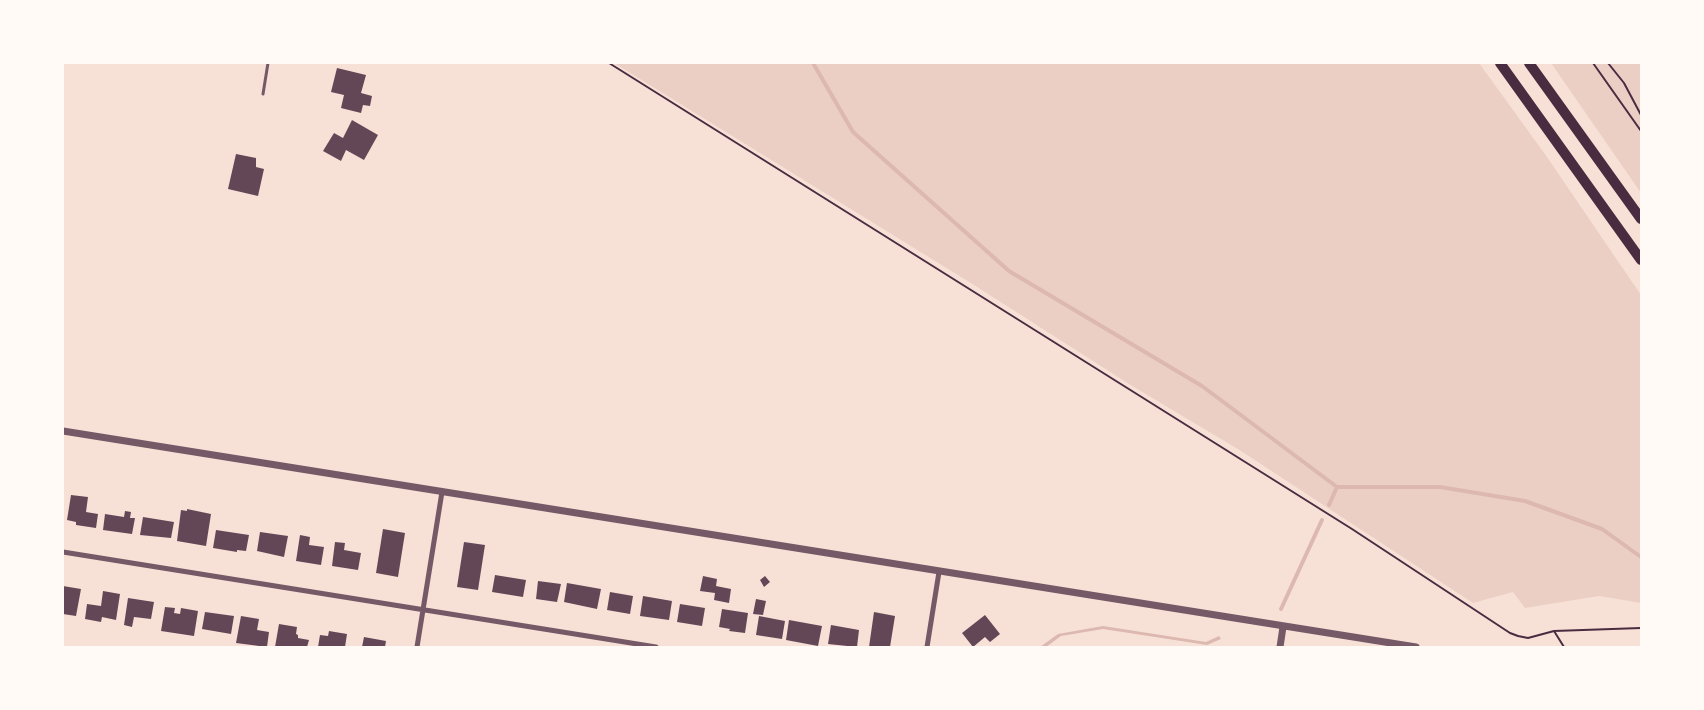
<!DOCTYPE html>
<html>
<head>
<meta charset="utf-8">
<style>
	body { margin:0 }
	#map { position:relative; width:1704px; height:710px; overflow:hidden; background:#f7e1d7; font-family:"Asap Condensed",sans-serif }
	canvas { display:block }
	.frame { position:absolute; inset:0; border:64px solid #fffaf5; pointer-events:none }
</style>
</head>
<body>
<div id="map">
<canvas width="1704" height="710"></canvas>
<div class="frame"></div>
</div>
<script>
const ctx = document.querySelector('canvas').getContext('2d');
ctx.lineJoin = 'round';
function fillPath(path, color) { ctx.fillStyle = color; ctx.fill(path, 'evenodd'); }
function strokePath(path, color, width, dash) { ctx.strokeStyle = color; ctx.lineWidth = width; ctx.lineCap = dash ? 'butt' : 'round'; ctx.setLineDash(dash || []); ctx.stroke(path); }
fillPath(new Path2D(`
	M614,63H1479L1547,157L1641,295V603L1599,596L1525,608L1513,592L1473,603L1241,451L1129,384L974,285Z
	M1551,63H1641V193Z`), '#ebcfc5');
fillPath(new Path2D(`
	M1103,626L1206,642L1219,636L1221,639L1207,645L1103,629L1061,636L1046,647H1040L1058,634Z`), '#dcb8b0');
strokePath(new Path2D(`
	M813,63L853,132L1009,271L1202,386L1337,487H1440L1525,501L1602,529L1641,557
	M1329,505L1337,487
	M1281,609L1322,520`), '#dcb8b0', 4);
fillPath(new Path2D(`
	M337,68L366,75L361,93L372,96L370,106L363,105L361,113L341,108L344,95L331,92Z
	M352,120L378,135L364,160L346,150L341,161L323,151L334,133L343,138Z
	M236,154L256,158V167L264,169L258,196L228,189Z
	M71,495L88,497L86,512L98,514L96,528L76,525V522L67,520Z
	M187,509L211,514L206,546L177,541L181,510L187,511Z
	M125,511L131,512L130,518H135L132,534L103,530L105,514L124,517Z
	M143,517L174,522L171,538L140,535Z
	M383,529L405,533L398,577L376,573Z
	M216,530L249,535L246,551L237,550V552L213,548Z
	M260,532L288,536L284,557L257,551Z
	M300,535L310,537L309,545L324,547L321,565L296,561Z
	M335,542L345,543L344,550L361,553L358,570L332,566Z
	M464,542L485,545L478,590L457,587Z
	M495,575L526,580L523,597L492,592Z
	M703,576L717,579L716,586L731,589L729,603L714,600L715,593L700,591Z
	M765,576L770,582L764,587L760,580Z
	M538,581L561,584L557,602L536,599Z
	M567,583L601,589L597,609L564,602Z
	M63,586L81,589L76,616L63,614Z
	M103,591L120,594L116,620L102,617L101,622L85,619L87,604L101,606Z
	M610,592L633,596L630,614L607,610Z
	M643,596L672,601L669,620L640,616Z
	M128,598L154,602L151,619L134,617L132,627L124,625Z
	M756,599L766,601L763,615L753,614Z
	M680,604L705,608L702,626L677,622Z
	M165,607L175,608L174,613L180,614L181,608L198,611L194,636L161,631Z
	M722,609L748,613L745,633L729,631L730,629L719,627Z
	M205,612L234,616L231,634L202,629Z
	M874,612L895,616L890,647H869Z
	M985,615L1000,634L990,642L985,637L973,647L962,633Z
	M241,616L259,619L257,630L269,632L267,647L236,643Z
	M759,616L785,621L782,639L756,635Z
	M789,620L822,626L818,646L786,640Z
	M279,624L297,627L296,634L298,635V638L309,640L307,647H275Z
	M831,625L859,630L857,647L828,644Z
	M329,631L347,634L345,647H318L320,635L328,636Z
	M364,637L386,641L385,647H362Z`), '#644757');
strokePath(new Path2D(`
	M609,63L1352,529L1510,633L1518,636L1528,638L1554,631L1641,628
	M1593,63L1641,131
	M1608,63L1624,83L1641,115
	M1554,631L1564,647`), '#4a2c40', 2);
strokePath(new Path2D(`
	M263,94L268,63`), '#755966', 3);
strokePath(new Path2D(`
	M63,552L656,647
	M417,647L442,492
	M927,647L939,572`), '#755966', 5);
strokePath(new Path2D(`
	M63,431L1416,647
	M1280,647L1283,627`), '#755966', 7);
strokePath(new Path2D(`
	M1500,63L1641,260
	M1529,63L1641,219`), '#4a2c40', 10);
</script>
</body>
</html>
